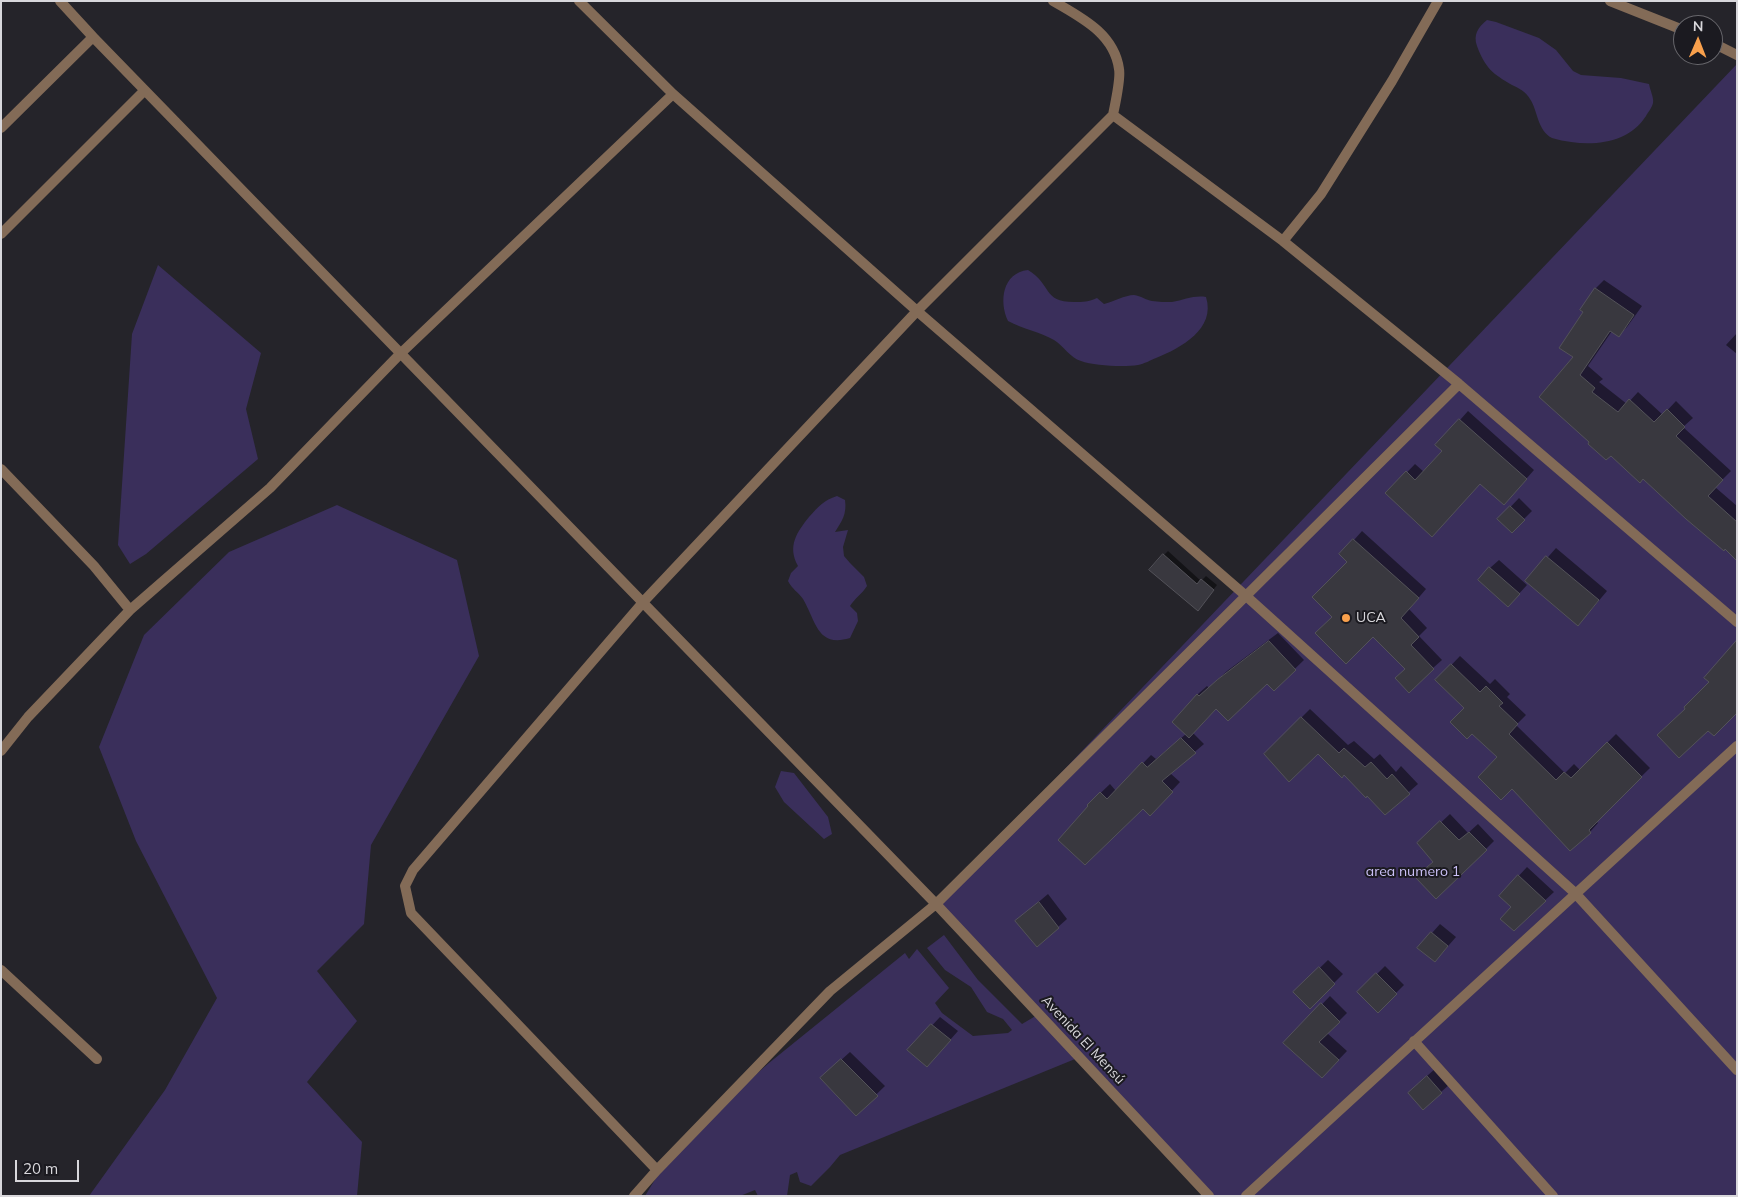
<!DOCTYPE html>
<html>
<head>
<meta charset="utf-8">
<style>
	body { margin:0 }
	#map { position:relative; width:1738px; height:1197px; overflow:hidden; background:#25242a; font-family:Mulish,sans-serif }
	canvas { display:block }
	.frame { position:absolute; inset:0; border:2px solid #d8d7db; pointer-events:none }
	.north { position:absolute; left:1673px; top:15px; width:50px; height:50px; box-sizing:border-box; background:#1b1a20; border:1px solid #67666b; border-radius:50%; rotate:1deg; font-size:14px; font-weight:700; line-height:20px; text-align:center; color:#d8d7db }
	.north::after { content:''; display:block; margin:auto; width:18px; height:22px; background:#f9a04c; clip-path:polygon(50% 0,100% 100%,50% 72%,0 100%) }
	.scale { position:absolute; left:15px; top:1160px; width:64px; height:22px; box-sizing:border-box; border:2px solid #d8d7db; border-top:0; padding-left:6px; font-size:15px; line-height:18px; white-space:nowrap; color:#d8d7db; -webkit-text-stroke:4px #1b1a20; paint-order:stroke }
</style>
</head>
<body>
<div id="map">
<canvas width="1738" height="1197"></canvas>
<div class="frame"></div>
<div class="north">N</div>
<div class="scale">20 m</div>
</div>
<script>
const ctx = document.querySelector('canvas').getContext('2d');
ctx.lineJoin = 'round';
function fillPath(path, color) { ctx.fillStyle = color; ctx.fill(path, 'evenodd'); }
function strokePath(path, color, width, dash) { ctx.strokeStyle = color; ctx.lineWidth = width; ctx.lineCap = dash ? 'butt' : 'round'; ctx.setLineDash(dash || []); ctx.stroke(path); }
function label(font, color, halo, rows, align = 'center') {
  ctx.font = font + ' Mulish,sans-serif'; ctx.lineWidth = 4; ctx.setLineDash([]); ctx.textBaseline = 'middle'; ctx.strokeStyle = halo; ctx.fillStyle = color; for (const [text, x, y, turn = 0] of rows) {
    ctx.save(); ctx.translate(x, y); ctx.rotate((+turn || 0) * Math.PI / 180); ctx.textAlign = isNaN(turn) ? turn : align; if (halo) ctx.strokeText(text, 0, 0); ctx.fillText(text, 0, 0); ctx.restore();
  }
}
fillPath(new Path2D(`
	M1487,20L1496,22L1539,38L1556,50L1573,71L1581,75L1621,78L1649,84C1650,90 1654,98 1653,103C1652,108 1648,112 1646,116C1630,141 1599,146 1571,142C1565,141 1558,140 1552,138C1537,130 1538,111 1530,99C1526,92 1519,88 1512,85C1493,74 1485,68 1477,46C1473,35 1478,27 1487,20Z
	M1737,64V1196H1209L1080,1057L840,1155L830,1167L811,1186L800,1182L797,1172L790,1175L787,1196H758L755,1190L740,1196H645L676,1145L769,1063L905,953L909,959L917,949L949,988L935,1003L942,1013L973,1036L1008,1033L1012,1030L1003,1019L987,1012L971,987L945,970L927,948L944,935L978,980L1022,1024L1039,1014L936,904Z
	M158,265L261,353L246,409L258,459L146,554L130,564L118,545L132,334Z
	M1028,270C1052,284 1042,302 1074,302C1083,302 1089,302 1097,298L1104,304C1113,302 1125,295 1134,295C1141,296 1146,300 1152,301C1158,302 1166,302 1172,302C1184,300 1194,295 1206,297C1216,329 1181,348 1156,358C1151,360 1144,364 1138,365C1125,367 1094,366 1081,361C1070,358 1064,346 1054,340C1040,332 1023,329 1008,321C999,302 1002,273 1028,270Z
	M837,496L845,500C847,514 842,521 835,532L848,530L843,547L844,556L850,563L864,577L867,586C862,594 855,598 850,606L857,613L858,621L850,638C817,648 816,621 803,599C798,592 792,589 788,581L791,573L798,566C787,546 797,532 809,517C818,507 824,500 837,496Z
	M337,505L457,560L479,656L371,845L364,924L317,971L357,1021L307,1082L362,1142L357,1196H89L165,1090L217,998L136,841L99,747L144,635L229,552Z
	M781,771L794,773L828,817L832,834L824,839L784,802L775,787Z`), '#3a2f5b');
fillPath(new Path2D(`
	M1604,280L1642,306L1627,327L1619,335L1612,331L1588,366L1603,379L1599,382L1627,404L1638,392L1663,415L1676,401L1693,418L1683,427L1731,471L1715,487L1737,506V560L1643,478L1611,454L1590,444L1575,357L1585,312L1581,310L1596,288Z
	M1737,333V354L1726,345Z
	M1468,411L1534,470L1512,495L1480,483L1387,493L1415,464L1424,472L1443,450L1460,420Z
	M1519,498L1532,511L1512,531L1499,519Z
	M1362,531L1426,589L1409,609L1427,628L1419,636L1442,660L1433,668L1406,669L1373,635L1334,617L1354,540Z
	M1556,548L1607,591L1586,616L1527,581Z
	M1168,551L1201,581L1206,576L1217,585L1201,605L1164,555Z
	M1499,560L1527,585L1516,597L1490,568Z
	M1278,633L1304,660L1274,689L1267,683L1217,708L1193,733L1204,744L1170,773L1180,782L1150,814L1143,807L1088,805L1110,784L1116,791L1151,755L1156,759L1186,734L1173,722L1198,694L1207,686L1209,688L1227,671Z
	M1460,656L1490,684L1495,679L1510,694L1507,697L1526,715L1516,725L1565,773L1574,764L1580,770L1616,734L1650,768L1596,821L1598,823L1590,832L1499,757L1466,708L1437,680Z
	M1310,709L1348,745L1354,741L1374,759L1380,754L1396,772L1401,766L1418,784L1385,813L1344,774L1318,752L1265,754Z
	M1450,814L1468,833L1478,824L1494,841L1486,849L1435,861L1419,843Z
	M1527,867L1554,892L1514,929L1513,907L1500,896Z
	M1048,894L1067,919L1058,927L1016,921Z
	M1440,924L1456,937L1435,961L1432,933Z
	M1328,960L1343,974L1310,1007L1295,992Z
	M1385,966L1404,985L1378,1011L1359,992Z
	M1330,996L1347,1013L1327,1033L1347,1051L1322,1077L1285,1043Z
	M940,1017L958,1031L935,1057L909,1050Z
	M850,1052L885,1086L856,1114L830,1070Z
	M1436,1068L1450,1084L1423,1108L1418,1084Z`), '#0007');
const building = new Path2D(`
	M1595,288L1634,315L1619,337L1610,331L1580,375L1595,388L1592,392L1618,412L1629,399L1654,422L1667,409L1685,427L1676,436L1723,480L1708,496L1737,522V561L1725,549L1724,551L1686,519L1643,479L1640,483L1611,456L1606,460L1588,444L1589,442L1539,397L1573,357L1559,348L1583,312L1580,310Z
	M1459,419L1527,479L1504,505L1480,484L1432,537L1385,493L1406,471L1415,480L1442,451L1435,445Z
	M1510,506L1525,520L1512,533L1497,519Z
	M1353,539L1419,598L1401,618L1419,637L1411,645L1434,669L1409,693L1395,678L1405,669L1373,637L1346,664L1315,633L1332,617L1312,597L1347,562L1339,554Z
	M1163,554L1197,584L1201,579L1214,590L1198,611L1149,570Z
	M1546,556L1599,600L1578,626L1525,581Z
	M1489,567L1520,594L1508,607L1478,580Z
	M1737,640V713L1714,736L1708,731L1679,758L1657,735L1685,709L1684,707L1709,682L1704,678Z
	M1269,641L1296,670L1274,691L1267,684L1228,721L1216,709L1189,738L1172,722L1197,694L1199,696L1217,680Z
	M1451,664L1480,692L1486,686L1503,703L1499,706L1518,724L1509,734L1556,780L1564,772L1571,778L1607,742L1642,777L1589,830L1591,833L1570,851L1512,789L1501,800L1478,777L1497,757L1472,734L1467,739L1450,722L1464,708L1435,680Z
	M1301,717L1339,753L1344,748L1365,767L1371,762L1387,779L1392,774L1410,794L1385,815L1367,796L1366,798L1344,775L1342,778L1318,754L1289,782L1264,754Z
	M1181,738L1196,753L1162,781L1173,792L1150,816L1143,809L1085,865L1058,840L1088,806L1087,805L1100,792L1107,799L1142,762L1147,767Z
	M1440,821L1459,840L1469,832L1487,850L1436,899L1415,877L1433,862L1417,843Z
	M1518,875L1546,901L1514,931L1500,919L1511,907L1499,896Z
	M1039,902L1059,928L1037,947L1015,921Z
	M1431,932L1448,946L1435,962L1417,948Z
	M1319,967L1335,984L1310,1009L1293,992Z
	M1376,973L1397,994L1378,1013L1357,992Z
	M1321,1003L1340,1022L1319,1042L1339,1060L1322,1078L1283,1043Z
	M931,1024L951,1040L927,1067L907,1050Z
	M841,1059L878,1096L856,1116L820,1078Z
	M1427,1076L1442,1093L1423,1110L1408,1093Z`);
fillPath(building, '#39383f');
strokePath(building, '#535259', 1);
strokePath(new Path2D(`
	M579,1L673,94L917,311L1245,595L1575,893L1737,1070
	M1053,1C1080,17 1114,33 1119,69C1121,79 1115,104 1113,115L1283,241L1459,384L1737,622
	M1610,1L1683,30
	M93,37L936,904L1209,1196
	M1713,43L1737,55
	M1,128L93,37L60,1
	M1,234L144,91
	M1283,241L1321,194L1392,81L1438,1
	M1,469L94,566L130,610L28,717L1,751
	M130,610L270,488L400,354L673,94
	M1,970L97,1059
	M1414,1041L1553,1196
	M657,1170L411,913L405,886L413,870L645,600L917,311L1113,115
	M634,1196L657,1170L830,991L936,904L1459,384
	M1246,1196L1737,746`), '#836b57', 10);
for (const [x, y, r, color] of [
	[1346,618,5,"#f9a04c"]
]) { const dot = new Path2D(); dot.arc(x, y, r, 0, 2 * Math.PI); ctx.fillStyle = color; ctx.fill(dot); strokePath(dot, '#1b1a20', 2); }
label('14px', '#d8d7db', '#1b1a20', [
	["UCA",1356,618]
], 'left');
label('14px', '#cbc1f7', '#1b1a20', [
	["area numero 1",1413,872]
]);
label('14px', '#d8d7db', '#1b1a20', [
	["Avenida El Mensú",1083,1040,47]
]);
</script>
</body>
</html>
